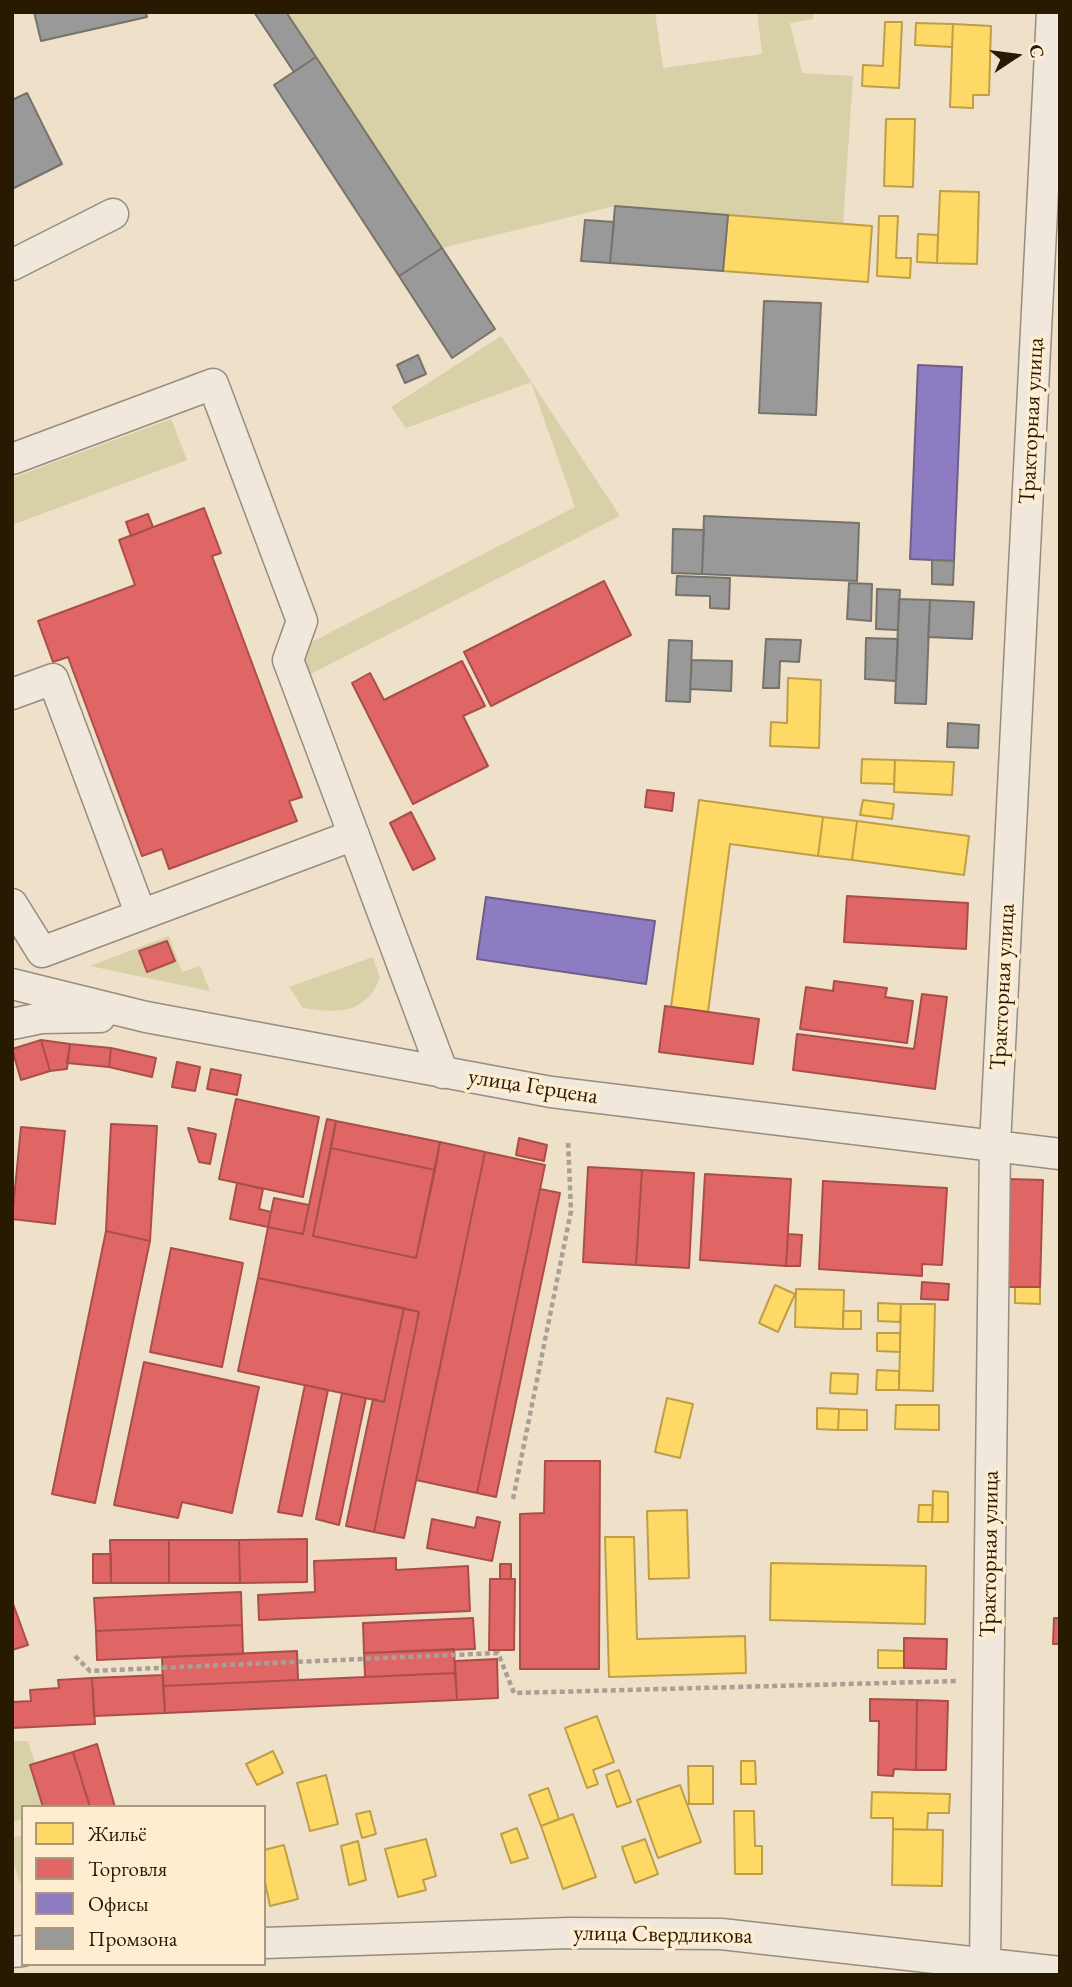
<!DOCTYPE html>
<html>
<head>
<meta charset="utf-8">
<style>
	body { margin:0 }
	#map { position:relative; width:1072px; height:1987px; overflow:hidden; background:#efe0c9; font-family:"EB Garamond",serif }
	canvas { display:block }
	.frame { position:absolute; inset:0; border:14px solid #281901; pointer-events:none }
	.legend { position:absolute; left:21px; top:1805px; width:245px; height:161px; box-sizing:border-box; background:#ffedd2; border:2px solid #a9987e; margin:0; padding:9px 12px; list-style:none; font-size:21px; color:#281901 }
	.legend li { display:flex; align-items:center; gap:14px; height:35px }
	.legend b { width:35px; border:2px solid #a9987e }
	.north { position:absolute; left:981px; top:21px; width:70px; height:70px; -webkit-text-stroke:5px #ffedd2; paint-order:stroke; rotate:77deg; font-size:19px; font-weight:700; line-height:28px; text-align:center; color:#281901 }
	.north::after { content:''; display:block; margin:auto; width:24px; height:32px; background:#281901; clip-path:polygon(50% 0,100% 100%,50% 72%,0 100%) }
</style>
</head>
<body>
<div id="map">
<canvas width="1072" height="1987"></canvas>
<div class="frame"></div>
<ul class="legend">
<li><b style="height:19px;background:#ffd966"></b>Жильё</li>
<li><b style="height:19px;background:#e06666"></b>Торговля</li>
<li><b style="height:19px;background:#8e7cc3"></b>Офисы</li>
<li><b style="height:19px;background:#999"></b>Промзона</li>
</ul>
<div class="north">С</div>
</div>
<script>
const ctx = document.querySelector('canvas').getContext('2d');
ctx.lineJoin = 'round';
function fillPath(path, color) { ctx.fillStyle = color; ctx.fill(path, 'evenodd'); }
function strokePath(path, color, width, dash) { ctx.strokeStyle = color; ctx.lineWidth = width; ctx.lineCap = dash ? 'butt' : 'round'; ctx.setLineDash(dash || []); ctx.stroke(path); }
function label(font, color, halo, rows, align = 'center') {
  ctx.font = font + ' "EB Garamond",serif'; ctx.lineWidth = 7; ctx.setLineDash([]); ctx.textBaseline = 'middle'; ctx.strokeStyle = halo; ctx.fillStyle = color; for (const [text, x, y, turn = 0] of rows) {
    ctx.save(); ctx.translate(x, y); ctx.rotate((+turn || 0) * Math.PI / 180); ctx.textAlign = isNaN(turn) ? turn : align; if (halo) ctx.strokeText(text, 0, 0); ctx.fillText(text, 0, 0); ctx.restore();
  }
}
fillPath(new Path2D(`
	M286,12H655L663,68L762,54L757,12H813V19L790,23L802,73L853,76L843,224L615,206L442,248Z
	M501,336L620,516L307,676L298,649L575,507L531,382L406,428L391,407Z
	M171,419L187,460L12,525V478Z
	M169,936L182,972L200,966L210,991L90,966Z
	M373,957L380,978C365,1015 338,1013 303,1008L289,987Z
	M12,1741H28L35,1763L31,1765L43,1807H23V1819L12,1822Z
	M23,1835V1891L12,1859V1838Z`), '#d8d0a7');
const homes = new Path2D(`
	M885,22H902L899,88L862,86L863,65L883,66Z
	M916,23L953,24L952,47L915,45Z
	M953,24L991,26L989,95H973V108L950,107Z
	M886,119H915L913,187L884,186Z
	M940,191L979,192L977,264L937,263Z
	M728,215L872,226L868,282L723,271Z
	M879,216H898L896,258H911L910,278L877,276Z
	M918,234L938,235L937,263L917,262Z
	M788,678L821,680L819,748L770,746L771,722L787,723Z
	M862,759L895,760L894,784L861,783Z
	M895,760L954,762L952,795L894,792Z
	M699,800L823,817L818,856L730,844L708,1012L671,1007Z
	M863,800L894,804L892,819L860,815Z
	M823,817L857,821L852,860L818,856Z
	M857,821L969,836L964,875L852,860Z
	M775,1285L795,1294L778,1332L759,1323Z
	M1015,1287H1040V1304L1015,1303Z
	M796,1289L844,1290L843,1329L795,1327Z
	M878,1303L901,1304L900,1322L878,1321Z
	M901,1304H935L933,1391L899,1390Z
	M843,1311H861V1329H843Z
	M877,1333H900V1352L877,1351Z
	M877,1370L899,1371V1390H876Z
	M831,1373L858,1374L857,1394L830,1393Z
	M667,1398L693,1404L680,1458L655,1452Z
	M896,1405H939V1430L895,1429Z
	M817,1408L839,1409L838,1430L817,1429Z
	M839,1409L867,1410V1430H838Z
	M933,1491L948,1492V1522H932Z
	M919,1505H933L932,1522H918Z
	M687,1510L689,1578L649,1579L647,1511Z
	M605,1537H634L637,1639L745,1636L746,1673L609,1677Z
	M771,1563L926,1566L925,1624L770,1620Z
	M878,1650L904,1651V1668H878Z
	M597,1716L614,1762L593,1770L598,1784L587,1788L565,1728Z
	M273,1751L283,1773L257,1785L246,1764Z
	M741,1761H755L756,1784H741Z
	M688,1766H713V1804H689Z
	M619,1770L631,1802L617,1807L606,1775Z
	M326,1775L338,1824L310,1831L297,1783Z
	M680,1785L701,1842L658,1858L637,1800Z
	M548,1788L559,1819L541,1826L529,1795Z
	M872,1792L950,1794L949,1813H928L927,1830L893,1829V1818H871Z
	M370,1811L376,1834L362,1838L356,1814Z
	M734,1811H754L755,1846H762V1874H735Z
	M573,1814L596,1877L563,1889L541,1826Z
	M517,1828L528,1858L511,1863L501,1834Z
	M893,1829L943,1830L942,1886L892,1885Z
	M426,1839L436,1876L423,1880L426,1890L398,1897L385,1849Z
	M645,1839L658,1874L635,1883L622,1847Z
	M358,1841L366,1880L349,1885L341,1846Z
	M284,1845L298,1899L270,1906L264,1877V1850Z`);
fillPath(homes, '#ffd966');
strokePath(homes, '#be9f48', 2);
const shops = new Path2D(`
	M204,508L221,553L212,556L302,797L289,801L297,821L169,869L162,849L142,856L68,657L53,662L38,621L135,585L119,540Z
	M148,514L153,527L131,536L126,522Z
	M604,581L631,635L491,706L464,652Z
	M462,661L485,706L463,716L488,766L413,804L352,683L370,673L384,700Z
	M647,790L674,793L672,811L645,807Z
	M411,812L435,859L413,870L390,823Z
	M847,896L968,903L966,949L844,942Z
	M167,941L175,961L147,972L139,951Z
	M834,981L887,988L885,997L913,1001L907,1043L800,1029L806,987L833,991Z
	M922,994L947,997L935,1089L793,1070L797,1034L914,1049Z
	M665,1006L759,1019L753,1064L659,1052Z
	M41,1040L50,1071L21,1080L12,1049Z
	M41,1040L70,1044L67,1069L50,1071Z
	M70,1044L111,1048L109,1067L67,1063Z
	M111,1048L156,1058L152,1077L109,1067Z
	M177,1062L200,1067L195,1091L172,1087Z
	M211,1069L241,1075L237,1095L207,1089Z
	M236,1099L319,1117L303,1197L219,1179Z
	M327,1119L336,1121L313,1236L416,1258L440,1142L485,1152L404,1538L374,1532L419,1312L258,1278L268,1227L303,1234Z
	M336,1121L440,1142L435,1170L331,1148Z
	M111,1124L157,1126L150,1241L106,1231Z
	M21,1127L65,1131L55,1224L12,1219Z
	M188,1128L216,1134L210,1164L199,1162Z
	M519,1138L547,1145L544,1161L516,1155Z
	M331,1148L435,1170L416,1258L313,1236Z
	M485,1152L545,1165L477,1493L416,1480Z
	M588,1167L642,1170L636,1265L583,1262Z
	M642,1170L694,1173L689,1268L636,1265Z
	M705,1174L791,1179L786,1266L700,1260Z
	M1009,1179L1043,1180L1040,1287H1006Z
	M823,1181L947,1188L942,1265L922,1264V1276L819,1269Z
	M237,1183L263,1189L259,1209L271,1212L268,1227L230,1219Z
	M540,1189L560,1193L496,1497L477,1493Z
	M274,1198L309,1205L303,1234L268,1227Z
	M106,1231L150,1241L95,1503L52,1494Z
	M788,1234L802,1235L800,1266H786Z
	M171,1248L243,1263L222,1367L150,1352Z
	M258,1278L404,1308L384,1402L238,1371Z
	M922,1282L949,1284L948,1300L921,1299Z
	M404,1308L419,1312L374,1532L346,1526L373,1399L384,1402Z
	M144,1362L259,1387L232,1513L182,1502L178,1518L114,1505Z
	M305,1385L328,1390L302,1516L278,1512Z
	M342,1393L366,1398L339,1525L316,1519Z
	M545,1461H600L599,1669H520V1514L544,1513Z
	M477,1517L500,1522L492,1561L427,1548L432,1519L475,1528Z
	M307,1539V1582L240,1583L239,1540Z
	M110,1540H169V1583H111Z
	M169,1540H239L240,1583H169Z
	M93,1554H111V1583H93Z
	M396,1558V1570L468,1566L470,1611L259,1620L258,1595L315,1592L314,1561Z
	M500,1564H511V1579H500Z
	M490,1579H515L514,1650H489Z
	M241,1592L242,1625L96,1631L94,1598Z
	M12,1601L28,1645L12,1650Z
	M473,1618L475,1649L364,1653L363,1623Z
	M1054,1618H1060V1644H1053Z
	M242,1625L243,1654L97,1660L96,1631Z
	M904,1638L947,1639L946,1669L904,1668Z
	M454,1649L455,1673L365,1677L364,1653Z
	M297,1651L298,1680L163,1686L162,1657Z
	M497,1659L498,1698L457,1700L455,1661Z
	M455,1673L457,1700L165,1713L163,1686Z
	M163,1675L165,1713L94,1716L92,1678Z
	M92,1678L95,1724L12,1728V1702L31,1701L30,1690L59,1688L58,1680Z
	M870,1699L917,1700L916,1770L894,1769L893,1776L878,1775L879,1721H870Z
	M917,1700L948,1701L946,1770H916Z
	M97,1744L115,1807H90L73,1752Z
	M73,1752L90,1807H43L30,1765Z`);
fillPath(shops, '#e06666');
strokePath(shops, '#a94f48', 2);
const offices = new Path2D(`
	M918,365L962,367L954,561L910,559Z
	M486,897L655,921L646,984L477,959Z`);
fillPath(offices, '#8e7cc3');
strokePath(offices, '#6f5e89', 2);
const industry = new Path2D(`
	M34,12H146L147,17L41,41Z
	M254,12H286L316,57L294,72Z
	M316,57L442,248L399,276L274,85Z
	M27,93L62,164L12,189V100Z
	M615,206L728,215L723,271L610,263Z
	M585,220L614,222L610,263L581,261Z
	M442,248L495,329L452,358L399,276Z
	M764,301L821,303L816,415L759,413Z
	M418,355L426,374L405,383L397,365Z
	M704,516L859,523L857,581L702,574Z
	M673,529L704,530L702,574L672,573Z
	M932,560L954,561L953,585L932,584Z
	M677,576L730,578L729,609L710,608V596L676,595Z
	M849,583L872,584L871,621L847,619Z
	M877,589L900,590L898,630L876,629Z
	M899,599L930,600L926,704L895,703Z
	M930,600L974,602L972,639L928,637Z
	M866,638L898,639L896,681L865,679Z
	M766,639L801,640L799,662L780,661L779,688H763Z
	M669,640L692,641L690,702L666,701Z
	M692,660L732,661L731,691L690,689Z
	M948,723L979,725L978,748L947,747Z`);
fillPath(industry, '#999');
strokePath(industry, '#77736b', 2);
const minor = new Path2D(`
	M12,265L113,214
	M12,459L213,384L302,621L288,660L443,1073
	M12,694L53,679L141,915
	M12,904L42,952L354,835
	M12,984L146,1017L551,1092L1060,1154
	M12,1024L41,1018L100,1017
	M264,1943L569,1933L721,1934L1060,1972
	M12,1952L23,1951
	M985,1963L995,1145L1052,12`);
strokePath(minor, '#978c7d', 33);
strokePath(new Path2D(`
	M513,1499L571,1211L568,1140
	M75,1656L90,1671L498,1653L514,1693L959,1681`), '#a8a095', 4.5, [5, 3.5]);
strokePath(minor, '#f0e8dd', 30);
label('23px', '#281901', '#ffedd2', [
	["Тракторная улица",1032,421,-87],
	["Тракторная улица",1003,987,-87],
	["улица Герцена",533,1087,9],
	["Тракторная улица",990,1554,-89],
	["улица Свердликова",663,1935,1]
]);
</script>
</body>
</html>
